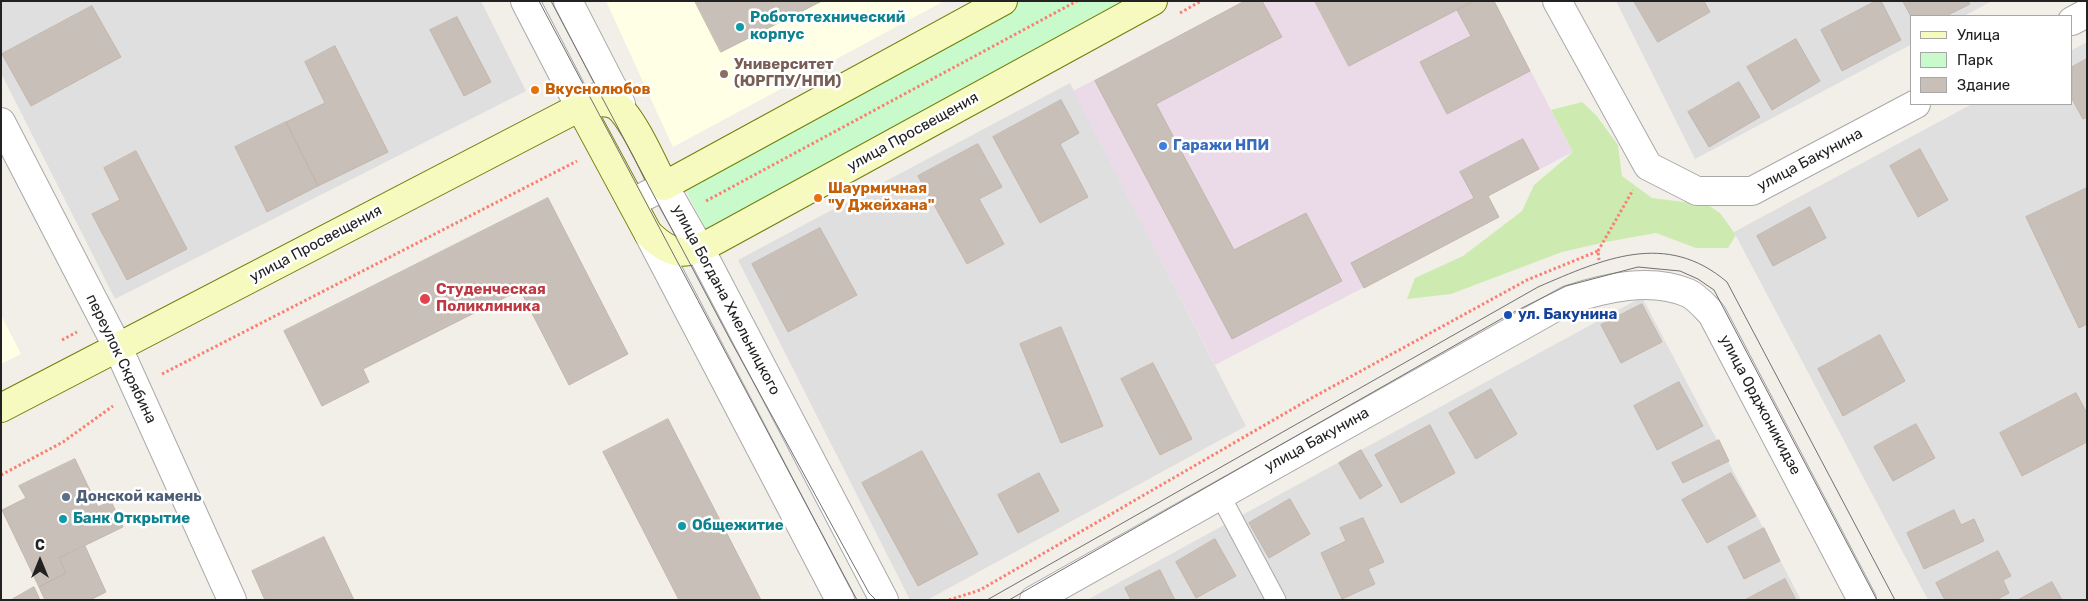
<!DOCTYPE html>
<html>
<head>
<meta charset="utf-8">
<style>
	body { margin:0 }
	#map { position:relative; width:2088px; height:601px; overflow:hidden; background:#f2efe9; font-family:Rubik,sans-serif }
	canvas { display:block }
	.frame { position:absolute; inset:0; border:2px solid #222; pointer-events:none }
	.legend { position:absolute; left:1910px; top:15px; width:162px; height:90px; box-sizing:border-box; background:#fff; border:1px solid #a7a7a7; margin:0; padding:6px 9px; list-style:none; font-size:15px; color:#222 }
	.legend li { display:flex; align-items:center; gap:10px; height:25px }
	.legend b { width:25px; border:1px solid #a7a7a7 }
	.north { position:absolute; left:15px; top:536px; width:50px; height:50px; -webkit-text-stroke:4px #fff; paint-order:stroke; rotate:0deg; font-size:14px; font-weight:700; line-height:20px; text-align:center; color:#222 }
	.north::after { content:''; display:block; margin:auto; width:18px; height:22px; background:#222; clip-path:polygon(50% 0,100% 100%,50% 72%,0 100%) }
</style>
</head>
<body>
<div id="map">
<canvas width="2088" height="601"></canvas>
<div class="frame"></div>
<ul class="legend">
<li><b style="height:6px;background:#f7fabf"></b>Улица</li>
<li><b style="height:14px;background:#c8facc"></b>Парк</li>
<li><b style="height:14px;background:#c7bfb8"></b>Здание</li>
</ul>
<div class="north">С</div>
</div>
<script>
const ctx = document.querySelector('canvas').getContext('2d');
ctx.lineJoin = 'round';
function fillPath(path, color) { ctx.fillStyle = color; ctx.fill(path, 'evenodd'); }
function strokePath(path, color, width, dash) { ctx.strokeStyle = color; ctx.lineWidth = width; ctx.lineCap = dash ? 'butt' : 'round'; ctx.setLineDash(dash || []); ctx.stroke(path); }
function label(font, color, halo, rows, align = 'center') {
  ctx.font = font + ' Rubik,sans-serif'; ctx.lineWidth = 5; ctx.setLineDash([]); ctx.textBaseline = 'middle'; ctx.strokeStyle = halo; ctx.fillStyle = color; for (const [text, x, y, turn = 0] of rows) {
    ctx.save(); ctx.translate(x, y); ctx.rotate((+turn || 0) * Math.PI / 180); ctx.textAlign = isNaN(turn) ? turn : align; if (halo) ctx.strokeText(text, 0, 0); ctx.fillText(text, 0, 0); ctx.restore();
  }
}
fillPath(new Path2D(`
	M1,1H481L526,91L115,299L1,73Z
	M1616,1H1992L1964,16H1912V44L1695,159Z
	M2087,42V600H1928L1734,232L1972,104H2072V50Z
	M1070,83L1246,426L927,600H910L738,260Z
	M1642,297L1801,600H1087L1361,450Z`), '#e0dfdf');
fillPath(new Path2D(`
	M1245,1H1315L1349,65L1474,1H1494L1573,152L1488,196L1499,217L1215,365L1073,91Z`), '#ebdbe8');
fillPath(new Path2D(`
	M606,1H944L673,147Z
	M1,315L21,354L1,364Z`), '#ffffe5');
fillPath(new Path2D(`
	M1582,102L1596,115L1618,145L1622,176L1652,198L1708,205L1720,213L1736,235L1728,248H1696L1656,233L1606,242L1562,252L1451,294L1407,299L1415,278L1463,256L1522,211L1534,185L1573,152L1551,110Z`), '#cdebb0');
fillPath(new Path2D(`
	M1006,1H1133L708,234L682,183Z`), '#c8facc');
const building = new Path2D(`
	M695,1H822L721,52Z
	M1245,1H1262L1282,37L1156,104L1234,250L1306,213L1342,281L1232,339L1095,81Z
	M1315,1H1474L1349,66Z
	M1474,1H1494L1530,71L1447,114L1420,62L1471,36L1457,10Z
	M1634,1H1704L1710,12L1658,42Z
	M1876,1H1881L1901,40L1842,71L1821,30Z
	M1903,1H1968L1970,4L1946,16H1912V18Z
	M92,6L121,57L31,106L2,54Z
	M457,17L491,82L464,96L430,30Z
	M1796,39L1820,81L1772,110L1747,67Z
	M335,46L388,152L318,186L286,122L325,103L305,62Z
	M2087,59V117L2083,119L2072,99V67Z
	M1739,82L1760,117L1709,147L1688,112Z
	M1061,100L1079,133L1060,144L1088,197L1040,223L993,137Z
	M286,122L318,186L267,212L235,147Z
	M1523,139L1539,169L1488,196L1499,217L1364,288L1351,263L1474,198L1460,172Z
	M978,144L1002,187L979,199L1004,244L967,264L918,176Z
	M1920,149L1948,200L1918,217L1890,166Z
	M136,151L187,249L127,280L92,214L120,200L104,168Z
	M2087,188V324L2079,328L2026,217Z
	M548,198L628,354L569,385L520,290L363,369L369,382L322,406L284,331Z
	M1810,207L1826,238L1773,266L1757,236Z
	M820,228L857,295L788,332L752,264Z
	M1642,304L1662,342L1621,363L1601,325Z
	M1061,327L1103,426L1061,443L1020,344Z
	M1880,335L1905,381L1843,416L1818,369Z
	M1153,363L1192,439L1160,455L1121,379Z
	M1679,382L1703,426L1657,450L1634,406Z
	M1491,389L1517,434L1476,459L1449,413Z
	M2076,393L2087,413V442L2022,476L2000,433Z
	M668,419L761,600H679L603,452Z
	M1916,424L1935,458L1893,481L1874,447Z
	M1430,425L1455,473L1401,503L1375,455Z
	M1719,440L1729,461L1683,483L1672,463Z
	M1361,450L1382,486L1360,499L1339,463Z
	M922,451L978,554L918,586L862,483Z
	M75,459L98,507L111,501L123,527L59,558L66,573L39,587L2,510L26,498L19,486Z
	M1039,473L1059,511L1018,533L998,495Z
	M1731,473L1756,516L1707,543L1682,500Z
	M1290,499L1310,534L1269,558L1249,523Z
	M1954,510L1961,525L1974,519L1984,541L1924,569L1907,533Z
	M1363,518L1384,562L1368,569L1375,584L1342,599L1321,553L1346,541L1340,528Z
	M1764,528L1780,561L1744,579L1728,547Z
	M324,537L354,600H265L252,571Z
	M1215,539L1236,576L1196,598L1176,562Z
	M85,546L106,592L90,600H45L39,587L66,573L59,558Z
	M1998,551L2011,576L2003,580L2009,593L1996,600H1945L1936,583Z
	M1160,570L1175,600H1131L1125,588Z
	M1785,579L1796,600H1745Z
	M2052,582L2062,600H2018Z
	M34,587L40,600H11Z`);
fillPath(building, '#c7bfb8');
strokePath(building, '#c4b6ab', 1);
const lane = new Path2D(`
	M1220,495L1276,600`);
const street = new Path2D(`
	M525,1L580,107L613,88
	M568,1L621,104
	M1557,1L1648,166L1697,191H1752L1916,104
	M2072,21L2087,13
	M1,122L118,348L232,600
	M632,203L664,186L700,249L884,600
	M648,233L840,600
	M1034,600L1568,300C1605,288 1650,277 1688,293C1697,297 1705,307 1712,314L1862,600`);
const secondary = new Path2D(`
	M580,107L648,233C674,259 688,255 718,239L1153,1
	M1,408L580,107C591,103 606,99 617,106C633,118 654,166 664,186L1003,1`);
strokePath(lane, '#a9a9a9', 21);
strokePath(street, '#a9a9a9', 30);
strokePath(secondary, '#707d05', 30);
strokePath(new Path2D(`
	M1180,13L1201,1
	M706,201L1077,1
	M1598,251L1633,190
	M62,340L77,332
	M162,374L577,161
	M1,475L63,442L113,406
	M949,600L980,590L1308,400L1527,280L1598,251L1599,260`), '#fa8072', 3, [2.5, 2.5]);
strokePath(lane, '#fff', 19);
strokePath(street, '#fff', 28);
strokePath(secondary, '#f7fabf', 28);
strokePath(new Path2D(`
	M539,1L857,600
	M551,1L732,343L869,593L876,600
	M987,600L1538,287C1603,259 1666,230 1727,282L1895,600
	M1009,600L1508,315L1566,286L1638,267L1680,271L1698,279L1714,290L1877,600`), '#707070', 1);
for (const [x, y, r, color] of [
	[740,27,5,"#0f9aa8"],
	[724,74,5,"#8d6e63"],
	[535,90,5,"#e8710a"],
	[1163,146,5,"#3f7fe0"],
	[818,198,5,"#e8710a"],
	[425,299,6,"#e0444e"],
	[1508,315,5,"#1a4fb4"],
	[66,497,5,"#5c6f8a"],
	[63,519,5,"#0f9aa8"],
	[682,526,5,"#0f9aa8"]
]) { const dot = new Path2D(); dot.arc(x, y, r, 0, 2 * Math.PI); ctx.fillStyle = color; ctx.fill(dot); strokePath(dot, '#fff', 2); }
label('bold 15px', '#0d838f', '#fff', [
	["Робототехнический",750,18],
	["корпус",750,35],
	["Банк Открытие",73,519],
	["Общежитие",692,526]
], 'left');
label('bold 15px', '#785e54', '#fff', [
	["Университет",734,65],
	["(ЮРГПУ/НПИ)",734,82]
], 'left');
label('bold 15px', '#c56008', '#fff', [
	["Вкуснолюбов",545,90],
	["Шаурмичная",828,189],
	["\"У Джейхана\"",828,206]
], 'left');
label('15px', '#222', '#fff', [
	["улица Просвещения",913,132,-29],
	["улица Бакунина",1810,160,-28],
	["улица Просвещения",316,244,-28],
	["улица Богдана Хмельницкого",726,300,62],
	["переулок Скрябина",121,359,64],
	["улица Орджоникидзе",1760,405,62],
	["улица Бакунина",1317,440,-29]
]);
label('bold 15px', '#366cbe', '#fff', [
	["Гаражи НПИ",1173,146]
], 'left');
label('bold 15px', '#be3a42', '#fff', [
	["Студенческая",436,290],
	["Поликлиника",436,307]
], 'left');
label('bold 15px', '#164399', '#fff', [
	["ул. Бакунина",1518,315]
], 'left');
label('bold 15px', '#4e5e75', '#fff', [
	["Донской камень",76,497]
], 'left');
</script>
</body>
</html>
